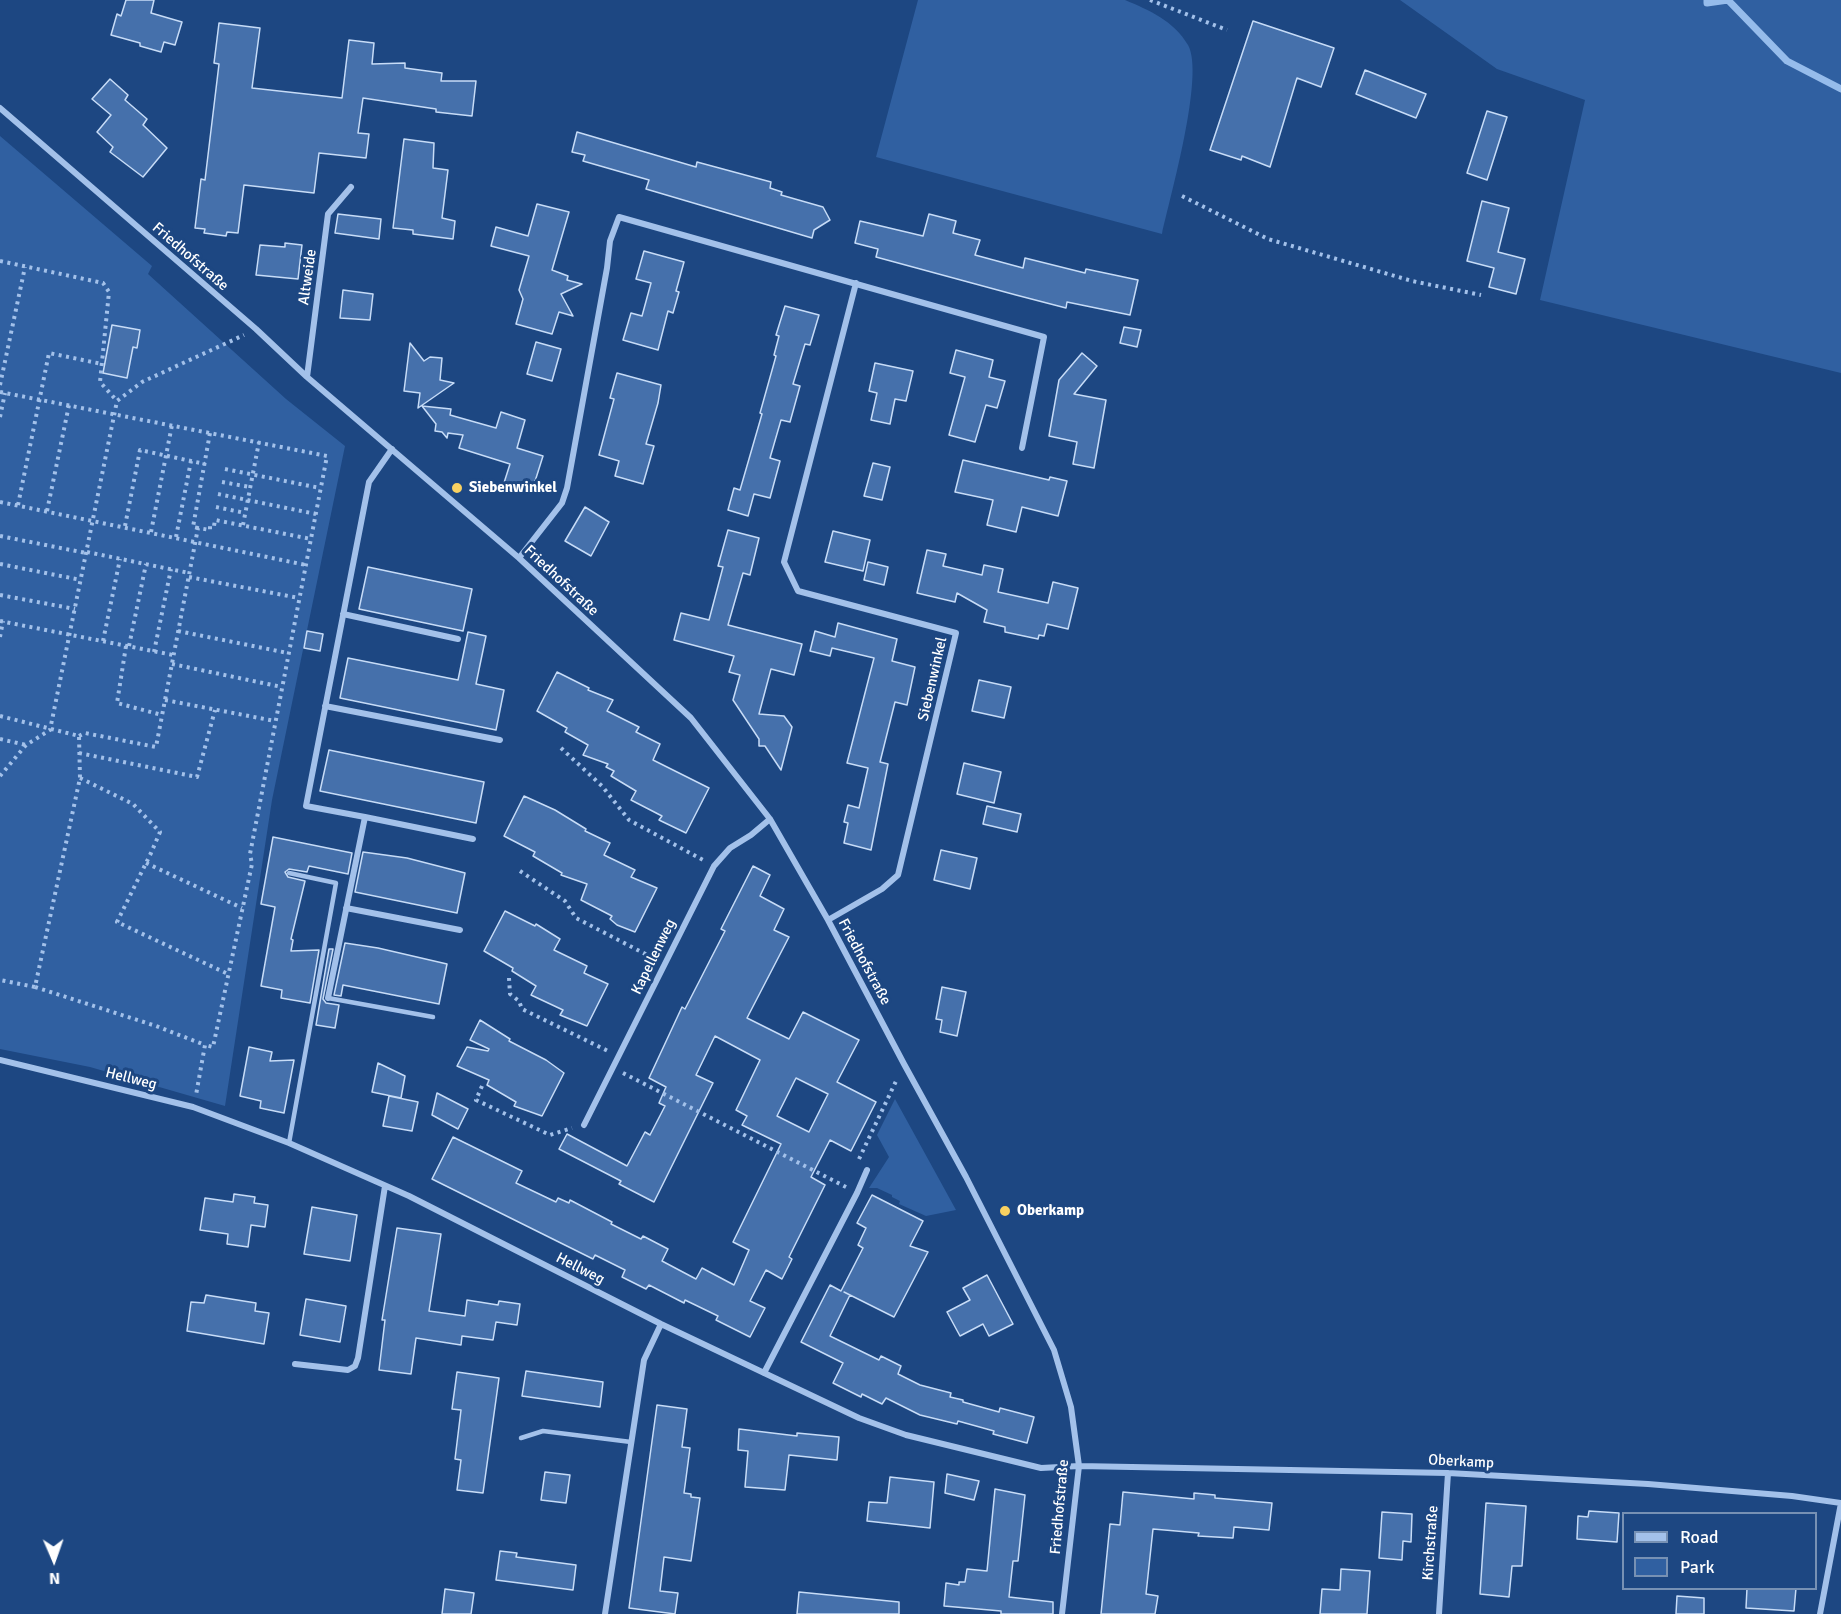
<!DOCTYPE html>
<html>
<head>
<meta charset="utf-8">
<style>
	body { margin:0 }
	#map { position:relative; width:1841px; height:1614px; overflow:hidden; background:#1d4782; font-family:Signika,sans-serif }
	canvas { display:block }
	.legend { position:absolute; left:1622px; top:1512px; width:195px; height:78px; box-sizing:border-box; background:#1d4782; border:2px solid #7791b4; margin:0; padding:8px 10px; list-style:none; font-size:18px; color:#fff }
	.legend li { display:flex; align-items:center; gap:12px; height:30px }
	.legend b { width:30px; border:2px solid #7791b4 }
	.north { position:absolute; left:24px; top:1530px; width:60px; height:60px; -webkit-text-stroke:4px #1d4782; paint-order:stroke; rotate:178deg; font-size:16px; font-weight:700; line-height:24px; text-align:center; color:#fff }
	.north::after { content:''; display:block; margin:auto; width:21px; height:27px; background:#fff; clip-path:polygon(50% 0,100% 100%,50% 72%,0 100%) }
</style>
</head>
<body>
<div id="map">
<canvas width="1841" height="1614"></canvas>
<ul class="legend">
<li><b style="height:8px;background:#a3c1ea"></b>Road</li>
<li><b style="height:16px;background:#3060a1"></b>Park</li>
</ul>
<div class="north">N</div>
</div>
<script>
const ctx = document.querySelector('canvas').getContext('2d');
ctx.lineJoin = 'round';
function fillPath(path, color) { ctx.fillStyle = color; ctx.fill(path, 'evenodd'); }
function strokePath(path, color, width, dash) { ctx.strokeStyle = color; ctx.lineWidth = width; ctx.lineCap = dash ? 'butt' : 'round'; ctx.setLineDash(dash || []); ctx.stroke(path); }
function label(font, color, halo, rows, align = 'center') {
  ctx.font = font + ' Signika,sans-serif'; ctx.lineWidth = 6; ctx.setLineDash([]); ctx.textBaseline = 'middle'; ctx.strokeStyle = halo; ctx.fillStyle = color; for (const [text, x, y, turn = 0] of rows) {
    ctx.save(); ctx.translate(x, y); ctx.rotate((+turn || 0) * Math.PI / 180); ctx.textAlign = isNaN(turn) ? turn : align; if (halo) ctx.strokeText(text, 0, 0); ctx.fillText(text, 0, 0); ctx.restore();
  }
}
fillPath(new Path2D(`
	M918,0H1125C1149,10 1174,21 1188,45C1205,75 1170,197 1162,234L876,157Z
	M1400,0H1841V373L1540,300L1585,100L1497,69Z
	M0,136L152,266L148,274L286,399L345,446L272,800L225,1106L90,1067L0,1049Z
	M895,1099L956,1210L926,1216L899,1204L900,1201L892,1197V1195L877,1188H869L889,1157L877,1135Z`), '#3060a1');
strokePath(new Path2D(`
	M1707,0V3L1728,0L1787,61L1841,89`), '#96bceb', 7);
const building = new Path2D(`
	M126,0H154L151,13L182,22L175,45L164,42L161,52L140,46V43L111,35L117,14L121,16Z
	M1253,21L1334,48L1321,87L1297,78L1270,167L1242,156L1241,160L1210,150Z
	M219,23L260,28L252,88L342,98L349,40L374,43L372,64L405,63V68L442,73L441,81H476L472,116L436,112V109L363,98L358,133L369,134L366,158L319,153L314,193L244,185L238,233L227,232L226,236L204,233L205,229L195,228L201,179L205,180L219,64L214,63Z
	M1365,70L1426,94L1416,118L1356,94Z
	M110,79L128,95L125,100L147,119L143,125L167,148L143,177L110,152L113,147L97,132L111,115L92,99Z
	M1487,111L1507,117L1487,180L1467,173Z
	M577,132L696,167L697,162L771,182L770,188L782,192L781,195L823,207L830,220L814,230L812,238L646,189L649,180L583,161L585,155L572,152Z
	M404,139L434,143L433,168L448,170L442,218L455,221L453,239L413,234V230L393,228Z
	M1482,201L1509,208L1498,252L1525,259L1516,294L1489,287L1494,268L1467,261Z
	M537,204L569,212L552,270L568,276L567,280L582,284L561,294L573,316L559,312L552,334L516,324L523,299L519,290L529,256L491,246L496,227L528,236Z
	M338,214L381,219L379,239L335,233Z
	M929,214L956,221L953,233L980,240L975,255L1023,268L1025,258L1085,273L1086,269L1138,280L1130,315L1067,302L1066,308L1016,295L876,257L878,249L855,243L860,221L923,236Z
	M285,243L302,245L298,279L256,275L260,245L285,247Z
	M644,251L684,262L676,291L679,292L673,313L668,311L658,350L623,340L631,313L642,316L651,283L636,279Z
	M343,290L373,294L370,320L340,318Z
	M785,306L819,315L810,345L805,344L793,384L800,386L790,422L781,420L770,458L780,461L770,498L754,494L748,516L728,510L734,488L740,490L762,414L760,413L776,356L774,355L779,336L776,335Z
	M112,325L140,330L137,348L133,347L127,378L103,373Z
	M1124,327L1141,330L1137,347L1120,343Z
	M536,342L561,349L552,381L527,374Z
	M410,343L424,361L430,357L442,358L440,380L454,383L418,408L420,393L404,391Z
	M956,350L993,360L989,377L1005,381L997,408L986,405L975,442L949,435L965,377L950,373Z
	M1082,353L1097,366L1074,394L1106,400L1094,468L1073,464L1077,442L1049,436L1059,380Z
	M875,363L913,371L906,401L895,399L890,424L871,420L877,393L869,391Z
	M617,373L661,385L658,403L646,444L654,446L643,484L615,476L619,461L599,455L614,399L610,398Z
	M422,406L451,409L450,415L496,428L501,412L525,420L517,448L543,456L531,494L503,486L510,464L459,448L463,435L448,433L447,438L442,432L435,431L436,424Z
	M963,460L1049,480L1050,477L1067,481L1058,516L1022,507L1016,532L987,525L993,500L955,492Z
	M873,463L890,467L882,500L864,496Z
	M585,507L609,522L591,556L565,541Z
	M728,530L759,538L750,575L743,573L728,625L802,644L794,675L771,669L759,714L784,716L792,727L781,770L765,746H759V739L733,700L740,675L729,672L734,656L674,640L681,613L709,620L723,567L718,566Z
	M833,531L870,540L863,571L825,562Z
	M927,550L946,554L943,566L982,575L984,565L1003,569L998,592L1048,603L1053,582L1078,588L1068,629L1047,624L1044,636L1039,635L1038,639L1005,632V627L984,622L987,610L957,593L955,602L917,593Z
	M868,562L888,567L884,585L864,580Z
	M368,567L472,589L463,631L359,609Z
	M838,623L897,639L892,661L915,667L907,705L895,702L880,762L888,764L871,850L844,843L848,823L844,822L848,805L859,808L868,768L847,763L874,658L832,648L830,656L810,651L815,631L835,637Z
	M307,631L323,634L320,651L304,648Z
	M468,632L486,636L476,684L504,690L496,730L340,698L348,658L458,680Z
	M557,672L589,688L588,690L613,700L607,711L639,727L636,732L660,744L653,760L709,788L686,833L659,820L662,816L631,800L636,791L611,776L614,771L606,767L608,764L583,755L588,745L565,732L567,728L537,711Z
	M979,680L1011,687L1004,718L972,711Z
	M329,750L484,782L476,823L320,791Z
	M964,763L1001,772L994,803L957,794Z
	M524,796L555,810L586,829L585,831L610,843L604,855L635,870L631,877L657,888L635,932L617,925L610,919L612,916L581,900L587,884L561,875L562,873L533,856L535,852L533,851L504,836Z
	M987,806L1021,814L1017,832L983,824Z
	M273,837L352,853L348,874L309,866L307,872L289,869L285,872L288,877L305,881L291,939L293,940L291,951L319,950L310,1003L281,998L282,990L261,986L275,907L261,904Z
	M941,850L977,858L970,889L934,880Z
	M363,852L407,858L465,873L457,913L355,892Z
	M753,866L770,875L760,896L784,909L774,930L789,937L747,1018L789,1039L803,1012L859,1040L837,1082L876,1102L851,1151L830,1140L811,1177L825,1185L789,1257L792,1259L782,1279L766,1270L750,1301L765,1308L750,1337L716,1320L718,1316L685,1300L684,1303L649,1285L646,1289L622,1277L625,1270L595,1255L593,1259L432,1179L453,1137L522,1171L516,1183L556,1202L558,1198L569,1203L570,1200L612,1222L611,1224L641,1239L643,1236L668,1249L662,1261L696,1279L702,1268L734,1285L749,1250L733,1242L781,1144L742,1125L747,1116L736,1110L760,1060L715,1036L696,1075L713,1083L654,1202L619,1184L621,1181L559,1149L567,1134L627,1166L645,1132L650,1135L665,1106L659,1103L666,1087L649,1078L682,1007L685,1009L725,931L721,929ZM796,1078L828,1094L809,1132L777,1116Z
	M505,911L535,926L536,924L560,939L554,950L587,966L584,973L608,984L587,1026L560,1015L563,1010L531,995L536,986L512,971L513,968L484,951Z
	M345,943L378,948L447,964L439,1004L343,985L341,996L334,995Z
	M329,949H333L323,999L326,1003L339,1005L335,1028L316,1025Z
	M942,987L966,992L957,1036L940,1032L942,1020L936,1019Z
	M480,1020L510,1039L509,1041L546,1060L564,1073L542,1116L514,1106L516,1102L487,1085L489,1080L457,1066L467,1047L488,1051L489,1049L470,1040Z
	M249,1047L272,1052L270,1061L294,1060L284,1113L260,1108L261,1101L240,1096Z
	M378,1063L405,1076L401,1098L372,1092Z
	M437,1093L468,1109L458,1129L432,1115Z
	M389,1096L418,1102L412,1131L383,1126Z
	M234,1194L255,1197L254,1203L268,1205L265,1227L251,1225L248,1247L227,1244L228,1234L200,1230L205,1198L233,1202Z
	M872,1195L923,1221L910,1246L928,1252L894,1317L844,1292L850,1295L830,1336L879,1360L881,1356L901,1366L898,1374L920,1385L951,1393L950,1397L963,1400V1402L999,1412L1000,1408L1034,1417L1027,1443L993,1434L994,1431L958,1421L957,1424L920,1415L886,1398L882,1404L862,1394L861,1397L833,1383L843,1363L801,1342L830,1285L841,1291L863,1248L858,1245L866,1228L857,1223Z
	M312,1207L357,1215L350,1261L304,1254Z
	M397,1228L441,1234L429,1311L465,1316L467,1300L498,1305L499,1301L520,1304L517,1325L496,1322L493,1340L462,1336L461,1345L416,1338L411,1374L379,1370L385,1320H382Z
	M987,1275L1013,1324L989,1336L983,1324L960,1336L947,1312L970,1300L963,1288Z
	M206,1295L256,1303L255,1311L269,1313L264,1344L187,1331L191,1302L204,1303Z
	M306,1299L346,1306L340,1342L300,1335Z
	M526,1371L603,1382L600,1407L522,1396Z
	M457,1372L499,1378L483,1493L457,1490L461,1460L455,1459L461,1410L452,1409Z
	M657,1405L687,1409L682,1447L690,1448L684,1493L691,1494V1497L700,1498L691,1561L664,1557L660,1591L678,1593L675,1614L629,1608Z
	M739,1429L797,1436V1433L839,1437L837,1460L789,1455L785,1490L745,1487L748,1451L738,1450Z
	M545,1472L570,1475L566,1503L541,1500Z
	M947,1474L979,1481L974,1500L945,1493Z
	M890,1477L934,1482L930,1528L867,1521L869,1502L887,1503Z
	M995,1489L1025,1495L1018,1561H1013L1009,1597L1053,1602V1614H1001V1611L944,1606L946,1583L959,1585V1582H965L967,1569L987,1571Z
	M1123,1492L1194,1499V1493L1215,1495V1498L1272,1503L1269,1530L1234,1527L1233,1538L1198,1536L1199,1533L1153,1529L1146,1594L1158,1596L1155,1614H1101L1110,1524L1120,1525Z
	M1486,1503L1526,1506L1522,1566H1512L1509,1597L1480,1594Z
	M1589,1511L1619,1513L1617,1542L1577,1539L1578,1516L1588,1517Z
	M1382,1512L1412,1514L1411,1542L1403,1541L1402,1560L1379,1558Z
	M500,1551L517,1553L516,1557L576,1565L573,1590L496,1580Z
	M1341,1569L1370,1571L1367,1614H1320L1322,1589L1340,1590Z
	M1747,1588H1796L1794,1611L1746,1608Z
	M445,1589L474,1593L471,1614H442Z
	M799,1592L899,1602V1614H797Z
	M1677,1596L1704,1598V1614H1676Z`);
fillPath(building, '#4570ab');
strokePath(building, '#c7dcf7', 1.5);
strokePath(new Path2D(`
	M1150,0L1227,30
	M1182,196L1268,239L1412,281L1481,295
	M0,261L103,283L109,292L100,382L117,401
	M0,385L25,267
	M0,392L327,456L250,854L252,864L213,1047L205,1045
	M0,417L5,393
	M225,469L320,488
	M222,482L250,487
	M218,494L316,514
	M0,502L306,565
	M18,505L49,353L102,364
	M216,507L245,513
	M47,511L69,405
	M243,525L259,442
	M125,526L140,450L205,464
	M198,528L193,527L210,433
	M151,532L172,425
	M0,536L86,553
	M176,537L191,461
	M87,552L189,573
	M0,564L81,580
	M189,577L299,598
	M0,595L75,609
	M0,621L173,655
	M178,631L288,653
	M0,637L3,621
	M103,641L120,559
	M126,646L117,703L162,715
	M129,646L146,564
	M154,652L171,569
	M172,664L282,687
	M165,700L275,721
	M0,716L79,736L80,778L35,987L0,980
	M79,736L85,733L156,747L198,528L210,530V526H214L215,520L311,539
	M0,739L26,745
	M561,748L602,786L629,820L703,860
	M79,753L197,777L215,710
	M0,776L26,745L50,730L117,401L142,382L244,335
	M80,778L133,804L160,832L151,853L117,922L228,974
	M146,863L242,908
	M520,871L565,901L576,918L655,959
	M509,978L510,994L519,1001L522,1009L608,1051
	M35,987L156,1026L205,1045L196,1095
	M623,1073L846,1187
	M482,1086L476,1100L550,1135L572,1128
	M859,1159L897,1079`), '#a3c1ea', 4, [3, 4.5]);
strokePath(new Path2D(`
	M328,998L433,1017
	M289,1143L336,883L289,873
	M521,1438L543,1431L631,1442`), '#a3c1ea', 4.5);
strokePath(new Path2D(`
	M0,108L256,329L307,377L519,558L691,718L770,819L828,920L904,1064L966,1177L1054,1350L1071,1407L1079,1466L1062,1614
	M307,377L328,214L351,187
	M519,558L562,503L567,488L607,268L610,241L619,217L1044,337L1022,448
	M343,614L458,639
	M325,706L500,740
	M365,817L473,839
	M346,908L460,930
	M828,920L882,889L898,875L956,633L798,591L784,562L856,283
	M328,998L365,817L306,806L369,482L392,449
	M0,1060L193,1107L289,1143L409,1196L661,1324L859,1418L906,1435L1041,1468L1079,1466L1448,1473L1648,1484L1792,1496L1841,1503L1820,1614
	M584,1125L714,866L730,848L751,835L770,819
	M295,1364L348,1370L355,1366L358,1358L385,1186
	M764,1373L857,1193L867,1170
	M605,1614L644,1360L661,1324
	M1439,1614L1448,1473`), '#a3c1ea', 6);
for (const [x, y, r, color] of [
	[457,488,6,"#f9d161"],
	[1005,1211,6,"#f9d161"]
]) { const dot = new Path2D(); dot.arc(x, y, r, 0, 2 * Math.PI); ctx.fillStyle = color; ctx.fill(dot); strokePath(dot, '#1d4782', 2); }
label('15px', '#fff', '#1d4782', [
	["Friedhofstraße",190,257,41],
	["Altweide",308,277,-82],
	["Friedhofstraße",561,581,43],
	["Siebenwinkel",933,679,-77],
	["Kapellenweg",654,957,-64],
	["Friedhofstraße",864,962,62],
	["Hellweg",131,1079,14],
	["Hellweg",580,1269,27],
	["Oberkamp",1461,1462,3],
	["Friedhofstraße",1060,1507,-85],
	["Kirchstraße",1431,1543,-86]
]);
label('bold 15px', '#fff', '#1d4782', [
	["Siebenwinkel",469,488],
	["Oberkamp",1017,1211]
], 'left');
</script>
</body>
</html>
